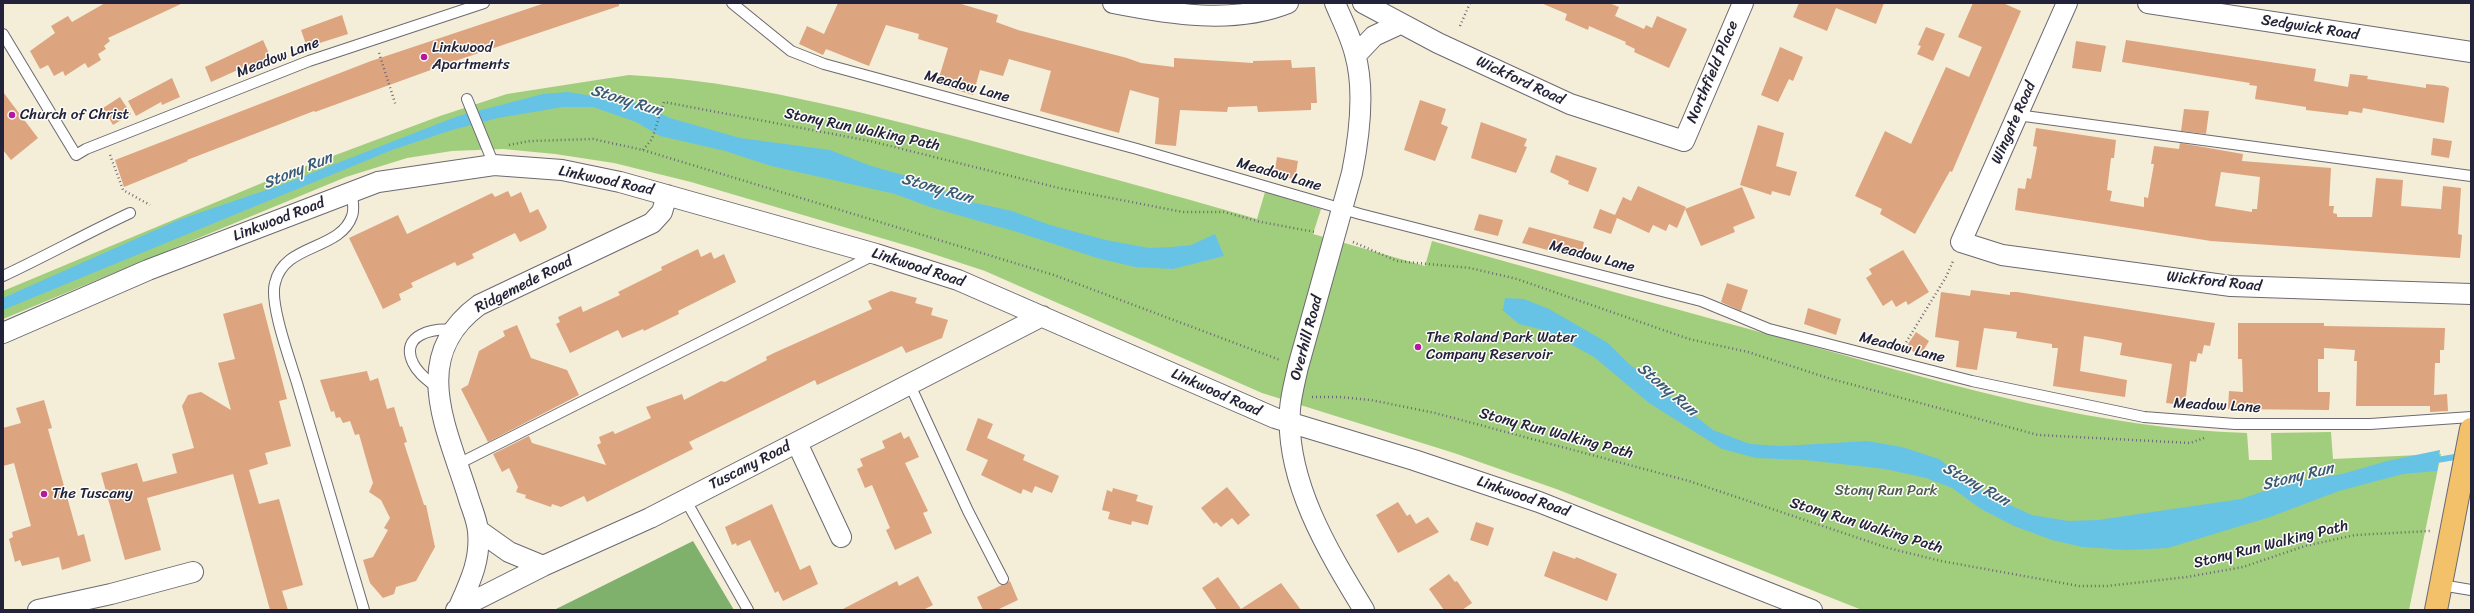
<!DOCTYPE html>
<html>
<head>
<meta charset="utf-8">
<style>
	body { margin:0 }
	#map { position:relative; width:2474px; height:613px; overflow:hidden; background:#f4edd8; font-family:Sriracha,sans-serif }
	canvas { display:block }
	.frame { position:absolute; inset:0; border:4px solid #22223b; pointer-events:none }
</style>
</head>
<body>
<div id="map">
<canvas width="2474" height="613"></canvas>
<div class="frame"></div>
</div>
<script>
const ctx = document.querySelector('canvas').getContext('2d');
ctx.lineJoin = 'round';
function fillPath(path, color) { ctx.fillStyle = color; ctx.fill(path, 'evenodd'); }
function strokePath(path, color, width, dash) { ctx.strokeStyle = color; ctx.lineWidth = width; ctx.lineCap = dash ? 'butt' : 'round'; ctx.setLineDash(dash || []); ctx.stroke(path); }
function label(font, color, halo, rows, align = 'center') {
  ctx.font = font + ' Sriracha,sans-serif'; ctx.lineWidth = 3; ctx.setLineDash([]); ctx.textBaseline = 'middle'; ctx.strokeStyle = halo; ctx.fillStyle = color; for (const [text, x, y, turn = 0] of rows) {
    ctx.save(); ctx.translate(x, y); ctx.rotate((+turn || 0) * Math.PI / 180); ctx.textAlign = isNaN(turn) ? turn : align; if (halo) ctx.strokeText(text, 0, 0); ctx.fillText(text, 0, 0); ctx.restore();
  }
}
fillPath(new Path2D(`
	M629,75C745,81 857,111 969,140C1065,166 1161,191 1257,219L1265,192L1321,209L1313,234L1425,266L1432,241C1561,277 1689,313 1818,348C1958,387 2101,429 2247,433L2249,460H2272L2271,433L2331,432L2333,459L2441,454L2409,610H1862L1559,490L1454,453L1262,393L985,271L915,248L691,182L614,163L555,154L503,149L452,151L407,158L346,177L3,319V291L274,178L440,116L507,94Z`), '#a1ce7c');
fillPath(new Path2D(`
	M693,541L734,610H554Z`), '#80b16c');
fillPath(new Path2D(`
	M568,92L637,103L670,118L740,138L830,150L871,166L914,178L967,201L1012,211L1050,225L1106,240L1149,248L1172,247L1191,245L1215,234L1224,256L1173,269L1135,267L1097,258L1017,232L930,207L895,194L771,166L725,151L660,136L636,122L593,107H563L498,118L452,130L392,150L3,310V298L178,220L281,185L458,116L543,94Z
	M1505,298L1524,299L1549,309L1608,343L1628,363L1713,430L1750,444L1783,446L1867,441L1902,447L1939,459L1967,481L1997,499L2032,515L2068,521L2098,520L2241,499L2287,483L2342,474L2387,461L2440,450L2437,471L2403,474L2339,491L2270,517L2168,548L2127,550L2082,547L2052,540L2014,526L1981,509L1952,488L1926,478L1885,469L1805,460L1756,458L1722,449L1649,403L1594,357L1547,331L1519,324L1501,309H1503Z`), '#67c3e5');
strokePath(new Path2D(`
	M2431,461L2461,456`), '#67c3e5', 6);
fillPath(new Path2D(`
	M105,3H183L108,38L110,41L104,46L106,49L98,54L101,60L88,68L85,63L65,76L63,71L54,76L48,65L40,69L30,51L55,33L51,26L68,16L72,22Z
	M545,3H619V6L461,59L315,112L314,111L187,160L188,161L124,187L115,160L371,61Z
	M838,3H958L998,15L996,22L1018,30L1127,58L1141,63L1174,67V58L1253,63V61L1291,60L1292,68L1315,67L1317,103H1311V110L1258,112L1257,106L1228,107L1227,112L1180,110L1176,146L1155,144L1159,98L1130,90L1119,133L1040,111L1051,71L1009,59L1003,76L980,70L973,95L937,84L948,48L918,39L919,34L886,25L869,66L826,49L823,55L799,44L807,26L824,34Z
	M1541,3H1609L1619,7L1615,16L1644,29L1646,25L1652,28L1657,16L1687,29L1669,68L1634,52L1635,49L1625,44L1626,42L1589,26L1588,30L1565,20L1567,14Z
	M1799,3H1884L1876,24L1836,8L1827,31L1793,17Z
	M1973,3H2003L2021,11L1952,172L1950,171L1915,234L1880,214L1882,209L1855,196L1885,131L1911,144L1946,67L1969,77L1982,47L1958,37Z
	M342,15L348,34L307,47L301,30Z
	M1926,27L1945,34L1933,61L1917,54L1921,46L1918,45Z
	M263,40L271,58L252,67L251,64L211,82L205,67Z
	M2126,40L2316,69L2314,81L2348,87L2350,74L2368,76L2367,79L2426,88V84L2445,86L2449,88L2444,123L2363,108L2362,113L2349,111L2348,115L2306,110V107L2255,99L2257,86L2249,85L2250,83L2122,62Z
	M2076,41L2106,46L2101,72L2072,68Z
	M1780,47L1803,57L1793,81L1789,79L1778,102L1761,95Z
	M172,78L180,97L162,105L161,102L136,116L128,101Z
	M3,92L38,138L11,160L3,150Z
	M120,97L131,114L113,125L103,108Z
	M1420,100L1446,109L1441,124L1448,127L1435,161L1404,150Z
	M2184,109L2209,111L2206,134L2181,131Z
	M1481,122L1527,139L1524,146L1527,147L1516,173L1471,158Z
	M1758,125L1784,133L1776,166L1797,172L1790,196L1772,191L1771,195L1740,185Z
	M2036,128L2116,140L2114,158H2111L2107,190L2112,191L2110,201L2144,207V197L2148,198L2154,164H2151L2154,146L2179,149L2180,143L2243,154L2242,161L2331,168L2329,206H2334L2333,213L2337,214V217H2372L2376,178L2403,180L2401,206L2441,209L2443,186L2461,188L2458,234L2462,235L2460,258L2211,241L2015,210L2018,188L2025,189L2027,178L2031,179L2037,147L2033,146ZM2221,172L2260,177L2257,209H2252V212L2215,206Z
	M2433,138L2452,141L2449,158L2431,155Z
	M1556,155L1597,168L1588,192L1568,184L1569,181L1550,172Z
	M1277,157L1298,161L1295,179L1274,176Z
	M1638,186L1686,207L1677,228L1669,224L1666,231L1653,225L1649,233L1617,218L1611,234L1593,228L1600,209L1615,215L1623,197L1631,201Z
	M1742,187L1755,218L1733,227L1735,232L1701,246L1685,209Z
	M508,191L511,197L521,192L530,213L538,209L547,227L545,230L520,242L515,233L472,254L474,258L457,266L455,262L411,283L413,287L399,294L401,300L383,309L349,238L398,215L407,234L492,193L495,197Z
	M1479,214L1503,220L1498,236L1474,230Z
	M1529,227L1584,242L1580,259L1522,243Z
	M698,249L701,257L711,252L714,259L724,254L736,282L678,311L679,314L644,331L643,329L622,338L618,330L570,353L556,324L560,322L558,317L581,306L583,312L620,295L618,292L662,270L661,267Z
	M1903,250L1929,292L1908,305L1906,301L1896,307L1892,300L1883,306L1866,278L1872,274L1869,269Z
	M1727,283L1748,290L1741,311L1721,302Z
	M1971,290L2010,295V292H2017L2215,323L2210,346L2204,345L2202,354L2198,353L2196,362L2190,361L2185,405L2166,403L2172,364L2120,355L2122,343L2102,339L2084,336L2080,371L2127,380L2125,397L2053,386L2058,348H2052V344L2016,338L2017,332L1984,328L1977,370L1956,367L1959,341L1935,337L1941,292L1970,296Z
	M891,291L917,298L915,303L933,308L931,315L948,320L942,338L906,353L902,346L817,385L815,380L689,442L693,449L587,502L584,496L561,507L552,504L551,507L525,498L526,495L516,492L518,487L509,468L502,472L493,454L529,436L532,443L606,465L597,445L601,443L599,437L613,431L615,434L651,418L646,407L682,394L684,400L721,381L725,382L767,360L766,357L774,353L872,309L868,301Z
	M262,303L287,399L279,401L291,446L265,453L268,464L249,470L259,504L279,499L303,585L282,591L288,610H270L233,474L147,498L161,550L125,560L101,473L137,463L143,482L177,473L172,454L194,448L182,406L188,395L201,392L231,410L218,363L235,359L223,314Z
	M1808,308L1841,319L1836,335L1804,324Z
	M2238,323H2324V326L2445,328L2444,350H2440V363H2435L2434,395L2447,394L2448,411L2430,412V406H2356L2357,361H2354L2355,350L2324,348V359H2318V392H2330L2329,410L2228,409L2229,391L2243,392L2242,359H2238Z
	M517,325L531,358L567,370L579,395L488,442L461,389L468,385L479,351L505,336L503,331Z
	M1916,332L1929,341L1920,356L1906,347Z
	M367,371L370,381L378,378L387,409L394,407L400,427L402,426L407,442L404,443L424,505H426L435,547L416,581L396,587L394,594L383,598L370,583L363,560L373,557L388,530L384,528L390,518L381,500L369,492L373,483L359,434L355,435L350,421L343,423L340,417L336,418L334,411L331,412L320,380Z
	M44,400L52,428L48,429L78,536L84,534L91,561L62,570L59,557L22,566L20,560L15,562L9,539L13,537L12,532L31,526L14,463L3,466V428L21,423L16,408Z
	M978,418L993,424L987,438L1025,455L1023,460L1059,476L1052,493L1035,486L1032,493L1023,489L1021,494L981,475L988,460L966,450Z
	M901,432L904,439L909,436L919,457L905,463L928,511L923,513L932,533L895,550L886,530L890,528L872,485L865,488L857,469L863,466L860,459L885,448L882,441Z
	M1227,487L1250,515L1238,525L1232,518L1221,527L1216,522L1214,524L1201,508Z
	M1113,488L1138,495L1136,501L1153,506L1148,525L1132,521L1131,525L1108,519L1110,512L1102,510L1107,490L1112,492Z
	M1398,502L1407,516L1410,514L1416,524L1428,517L1439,532L1398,553L1376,515Z
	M772,504L800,570L810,565L818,584L783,601L778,591L775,593L750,540L737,546L736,543L732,545L725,527Z
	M1476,522L1494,528L1488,546L1470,540Z
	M1553,551L1575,559L1576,557L1617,574L1607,601L1544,576Z
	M1449,574L1455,582L1457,581L1472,603L1462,610H1444L1429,589Z
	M918,576L933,605L923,610H841L897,581L899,586Z
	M1218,577L1241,609L1281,583L1301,610H1217L1202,588Z
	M1010,581L1018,600L997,610H983L977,597Z`), '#dda480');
const service = new Path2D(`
	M732,3L791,51L824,64L1137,149L1360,214L1701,301L1769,329L1972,381L2144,417L2235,424H2370L2471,417
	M3,34L76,155L86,149L309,61L484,3
	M467,99L494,165
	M2017,115L2471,176
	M352,192C352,199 355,209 352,216C340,251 284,243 275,283C269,303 290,360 297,383C319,458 341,534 364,610
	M3,276C46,256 87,233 130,213
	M910,385L968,511L1003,579
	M437,388C429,381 418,374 413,363C399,334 434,328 454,330
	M458,464L874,255
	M685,499L748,610
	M2441,585L2471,590`);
const minor = new Path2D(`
	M1113,3C1169,14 1234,25 1288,3
	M1335,3C1342,20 1351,37 1355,54C1365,89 1359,138 1352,173L1298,367C1295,381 1291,395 1290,409C1285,481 1328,551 1364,610
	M1363,3L1438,43L1570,104L1684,141L1743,3
	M2067,3L1961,242L2002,255L2231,286L2471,294
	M2148,3L2471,52
	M1356,55L1374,36L1400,24
	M3,333L148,270L378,182L494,165L562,170L620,182L876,254L958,280L1275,418L1414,460L1539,502L1812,610
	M797,443L841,537
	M478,530L509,552L543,566
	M458,609C470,582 481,560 478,531C477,519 471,507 468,496C447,428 408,357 479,305L652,223L662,212L667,195
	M38,610L111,594L193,572
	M456,610L543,566L650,518L1042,316`);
const primary = new Path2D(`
	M2436,610L2471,429`);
strokePath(service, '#6c6972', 12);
strokePath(minor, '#6c6972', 22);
strokePath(primary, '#6c6972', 24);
strokePath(new Path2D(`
	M1460,26L1470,3
	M379,53L396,106
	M509,145L530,141L593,139L643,150L1054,275L1280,360
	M643,150L652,139L664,102L870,141L1059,188L1183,212H1224L1261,222L1315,232
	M110,155L123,190L150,205
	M1353,242L1397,261L1470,268L1517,279L1689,339L1748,352L1828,378L2038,435L2190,443L2204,438
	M1902,349L1946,277L1954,259
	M1312,397H1339L1371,400L1435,413L1689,481L1888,548L1941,561L2079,586H2107L2187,577L2243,567L2305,546L2355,535L2430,531`), '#6c6972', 2.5, [1, 3]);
strokePath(service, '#fff', 10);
strokePath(minor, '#fff', 20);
strokePath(primary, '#f4c16b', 22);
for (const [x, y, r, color] of [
	[424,57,4,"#b5179e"],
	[12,115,4,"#b5179e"],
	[1418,347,4,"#b5179e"],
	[44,494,4,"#b5179e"]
]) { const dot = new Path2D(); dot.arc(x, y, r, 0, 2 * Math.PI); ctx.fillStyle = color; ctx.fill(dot); strokePath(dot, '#fdfcf7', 1.5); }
label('15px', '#22223b', '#fdfcf7', [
	["Sedgwick Road",2310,28,9],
	["Meadow Lane",278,58,-21],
	["Northfield Place",1713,72,-67],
	["Wickford Road",1520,81,25],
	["Meadow Lane",967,87,15],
	["Wingate Road",2014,123,-66],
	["Stony Run Walking Path",862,130,12],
	["Meadow Lane",1279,175,16],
	["Linkwood Road",606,181,12],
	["Linkwood Road",279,220,-21],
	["Meadow Lane",1592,257,15],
	["Linkwood Road",918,268,18],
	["Wickford Road",2214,282,6],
	["Ridgemede Road",524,285,-27],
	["Overhill Road",1307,338,-75],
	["Meadow Lane",1902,348,14],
	["Linkwood Road",1216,393,24],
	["Meadow Lane",2217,406,3],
	["Stony Run Walking Path",1556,434,15],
	["Tuscany Road",750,466,-27],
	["Linkwood Road",1523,497,19],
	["Stony Run Walking Path",1866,526,17],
	["Stony Run Walking Path",2271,545,-14]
]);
label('15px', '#22223b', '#fdfcf7', [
	["Linkwood",432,48],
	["Apartments",432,65],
	["Church of Christ",20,115],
	["The Roland Park Water",1426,338],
	["Company Reservoir",1426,355],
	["The Tuscany",52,494]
], 'left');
label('15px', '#4e5e52', '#fdfcf7', [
	["Stony Run Park",1886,491]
]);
label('italic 16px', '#3a5a76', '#fdfcf7', [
	["Stony Run",626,101,17],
	["Stony Run",298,171,-22],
	["Stony Run",937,189,16],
	["Stony Run",1667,390,40],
	["Stony Run",2298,477,-14],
	["Stony Run",1976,485,29]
]);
</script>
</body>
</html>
